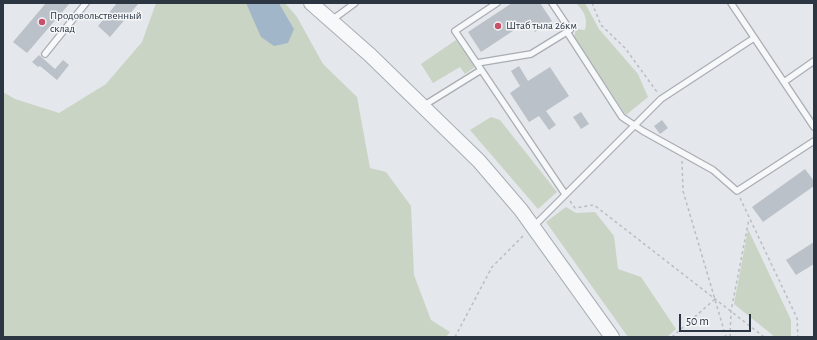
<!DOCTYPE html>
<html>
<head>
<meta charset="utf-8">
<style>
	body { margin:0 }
	#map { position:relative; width:817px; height:340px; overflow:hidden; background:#e4e7eb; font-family:"Alegreya Sans",sans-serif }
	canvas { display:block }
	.frame { position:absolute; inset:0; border:4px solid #2c3643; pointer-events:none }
	.scale { position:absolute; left:679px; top:314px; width:72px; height:18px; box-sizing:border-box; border:2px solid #2c3643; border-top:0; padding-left:5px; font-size:12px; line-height:14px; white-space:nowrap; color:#2c3643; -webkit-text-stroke:3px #f4f6f8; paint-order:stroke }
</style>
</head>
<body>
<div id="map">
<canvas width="817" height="340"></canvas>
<div class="frame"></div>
<div class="scale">50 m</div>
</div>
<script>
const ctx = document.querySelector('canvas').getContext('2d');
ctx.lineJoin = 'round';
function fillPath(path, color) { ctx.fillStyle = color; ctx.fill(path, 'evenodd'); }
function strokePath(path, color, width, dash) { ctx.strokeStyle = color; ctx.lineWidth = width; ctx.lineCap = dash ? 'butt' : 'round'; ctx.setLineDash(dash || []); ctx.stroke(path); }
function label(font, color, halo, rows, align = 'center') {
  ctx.font = font + ' "Alegreya Sans",sans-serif'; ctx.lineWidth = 3; ctx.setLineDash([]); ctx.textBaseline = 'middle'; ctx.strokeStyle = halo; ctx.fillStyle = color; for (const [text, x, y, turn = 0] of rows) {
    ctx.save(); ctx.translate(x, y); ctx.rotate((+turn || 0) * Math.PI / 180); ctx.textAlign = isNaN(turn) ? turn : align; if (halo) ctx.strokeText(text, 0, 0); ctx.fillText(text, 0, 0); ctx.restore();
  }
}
fillPath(new Path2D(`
	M156,3H246L254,19L294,29L279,3H285L297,17L323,64L357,97L370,168L386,172L411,206L414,275L431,320L450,332L446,337H3V92L15,99L59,113L106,84L142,42Z
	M576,3H585L599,29L638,74L648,97L626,115L574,37L576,29L585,30C588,18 584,11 576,3Z
	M456,40L475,67L465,74L460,67L433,83L421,64Z
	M491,117L500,120L557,192L538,209L470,130Z
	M566,207L576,213L595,212L614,236L618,269L641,277L676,329L667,337H628L546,222Z
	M748,229L791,320V337H775L734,304Z`), '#cad4c5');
fillPath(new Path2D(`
	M246,3H279L294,29L288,43L274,46L261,37Z`), '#a1b7c9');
fillPath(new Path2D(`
	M46,3H70L27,53L13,42Z
	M117,3H139L110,37L98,26Z
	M512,3H540L552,21L535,32L528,21L481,52L468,32Z
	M39,55L55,69L63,60L69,65L57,80L40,66L38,67L32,62Z
	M519,66L528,81L550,67L569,96L546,111L556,125L549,130L539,116L529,122L510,93L520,86L511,71Z
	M581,112L589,124L581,129L573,117Z
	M662,120L668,128L660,134L654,126Z
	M805,169L814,181V186L763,222L752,207Z
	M814,242V264L796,275L786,260Z`), '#bbc1c8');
const service = new Path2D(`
	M497,3L455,31L565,194
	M731,3L814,127
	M332,20L355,3
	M567,32L622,117L643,131L713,170L737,191L814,141
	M45,54L86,3
	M477,63L531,54L570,30L552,3
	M784,82L814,61
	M423,106L481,70
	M534,226L661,99L754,38`);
const tertiary = new Path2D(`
	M311,3L370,55L479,161L521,210L612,337`);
strokePath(service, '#a9aeb5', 8);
strokePath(tertiary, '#a9aeb5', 16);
strokePath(new Path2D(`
	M592,3L601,25L625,48L657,92
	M682,161L683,191L726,337
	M740,198L797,318L798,337
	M570,201L575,208L594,205L764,337
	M455,337L492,267L524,235
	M672,337L715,299
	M730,337L731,311L749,219`), '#b9bec2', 1.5, [3, 3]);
strokePath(service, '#f6f8f9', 5.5);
strokePath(tertiary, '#f6f8f9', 14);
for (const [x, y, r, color] of [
	[42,22,4,"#c8516a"],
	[498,26,4,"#c8516a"]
]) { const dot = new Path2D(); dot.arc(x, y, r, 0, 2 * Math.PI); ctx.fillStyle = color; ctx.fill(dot); strokePath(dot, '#f4f6f8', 1.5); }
label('11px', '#2c3643', '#f4f6f8', [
	["Продовольственный",50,16],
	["склад",50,29],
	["Штаб тыла 26км",506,26]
], 'left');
</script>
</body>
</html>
